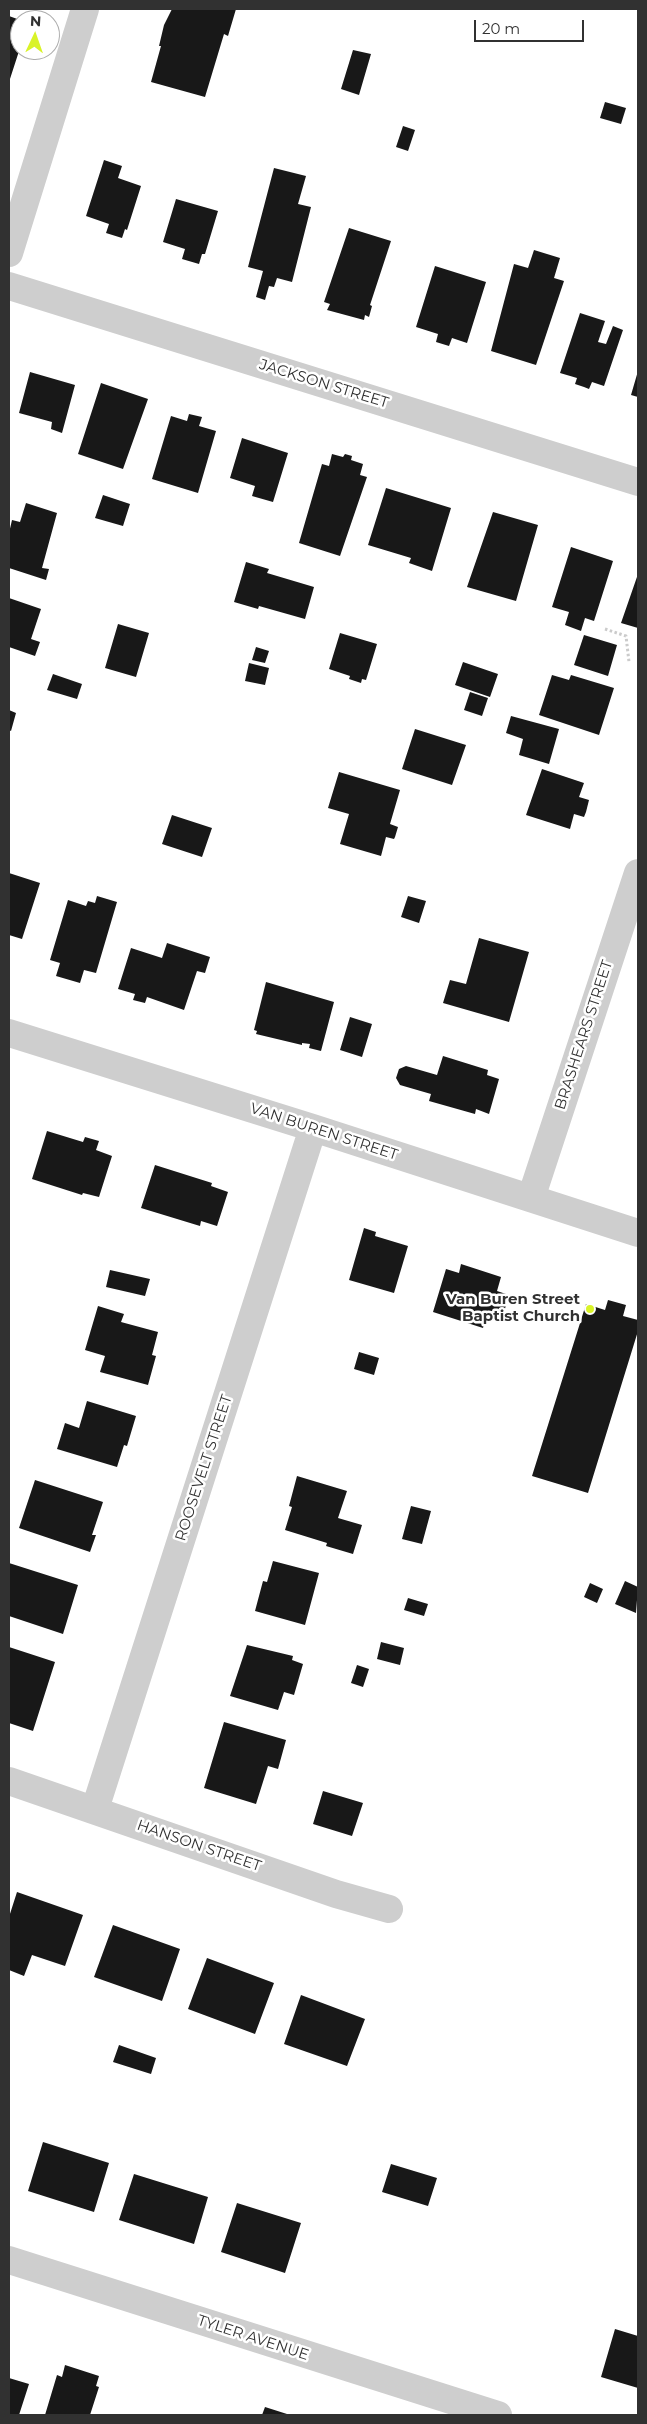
<!DOCTYPE html>
<html>
<head>
<meta charset="utf-8">
<style>
	body { margin:0 }
	#map { position:relative; width:647px; height:2424px; overflow:hidden; background:#fff; font-family:Montserrat,sans-serif }
	canvas { display:block }
	.frame { position:absolute; inset:0; border:10px solid #313131; pointer-events:none }
	.north { position:absolute; left:10px; top:10px; width:50px; height:50px; box-sizing:border-box; background:#fff; border:1px solid #adadad; border-radius:50%; rotate:3deg; font-size:14px; font-weight:700; line-height:20px; text-align:center; color:#313131 }
	.north::after { content:''; display:block; margin:auto; width:18px; height:22px; background:#d9f328; clip-path:polygon(50% 0,100% 100%,50% 72%,0 100%) }
	.scale { position:absolute; left:474px; top:20px; width:110px; height:22px; box-sizing:border-box; border:2px solid #313131; border-top:0; padding-left:6px; font-size:15px; line-height:18px; white-space:nowrap; color:#313131; -webkit-text-stroke:4px #fff; paint-order:stroke }
</style>
</head>
<body>
<div id="map">
<canvas width="647" height="2424"></canvas>
<div class="frame"></div>
<div class="north">N</div>
<div class="scale">20 m</div>
</div>
<script>
const ctx = document.querySelector('canvas').getContext('2d');
ctx.lineJoin = 'round';
function fillPath(path, color) { ctx.fillStyle = color; ctx.fill(path, 'evenodd'); }
function strokePath(path, color, width, dash) { ctx.strokeStyle = color; ctx.lineWidth = width; ctx.lineCap = dash ? 'butt' : 'round'; ctx.setLineDash(dash || []); ctx.stroke(path); }
function label(font, color, halo, rows, align = 'center') {
  ctx.font = font + ' Montserrat,sans-serif'; ctx.lineWidth = 5; ctx.setLineDash([]); ctx.textBaseline = 'middle'; ctx.strokeStyle = halo; ctx.fillStyle = color; for (const [text, x, y, turn = 0] of rows) {
    ctx.save(); ctx.translate(x, y); ctx.rotate((+turn || 0) * Math.PI / 180); ctx.textAlign = isNaN(turn) ? turn : align; if (halo) ctx.strokeText(text, 0, 0); ctx.fillText(text, 0, 0); ctx.restore();
  }
}
fillPath(new Path2D(`
	M172,9H236L228,36L224,34L205,97L151,82L161,46H159L164,25Z
	M9,16L20,20V48L9,82Z
	M353,50L371,54L359,95L341,89Z
	M605,102L626,108L621,124L600,118Z
	M403,126L415,130L408,151L396,147Z
	M104,160L122,166L118,178L141,186L127,230L125,229L122,238L106,233L109,224L86,216Z
	M274,168L306,176L298,204L311,207L292,282L277,278L274,287L269,286L265,300L256,297L263,271L248,267Z
	M176,199L218,211L205,254H202L199,264L182,259L185,249L163,242Z
	M349,228L391,241L370,305L372,306L369,317L365,315L364,320L327,310L330,304L324,302Z
	M534,250L560,258L554,278L564,281L536,365L491,351L514,264L528,268Z
	M435,266L486,282L467,343L452,338L449,346L436,342L438,334L416,327Z
	M580,313L605,321L598,342L606,344L613,326L623,330L604,386L592,382L589,389L584,387L575,384L577,378L560,373Z
	M638,371V397L631,395Z
	M30,372L75,385L62,433L51,429L52,422L19,413Z
	M101,383L148,399L123,469L78,454Z
	M189,414L202,417L199,426L216,431L198,493L152,479L171,416L187,421Z
	M242,438L288,453L273,502L252,496L255,486L230,478Z
	M332,454L343,457L345,454L352,456L351,460L363,464L360,475L367,477L340,556L299,543L322,464L329,466Z
	M386,488L451,508L432,571L409,563L411,558L368,545Z
	M103,495L130,504L123,526L95,518Z
	M26,503L57,513L42,568L49,569L46,580L9,568V533L12,520L20,522Z
	M493,512L538,525L516,601L467,587Z
	M571,547L613,561L594,621L585,618L581,631L565,625L569,612L552,607Z
	M246,562L269,569L267,573L314,587L305,619L259,606L258,609L234,602Z
	M638,574V628L621,623Z
	M9,598L41,609L31,639L40,642L35,656L9,647Z
	M118,624L149,633L136,677L105,668Z
	M340,633L377,644L366,680L362,679L361,683L349,679L350,676L329,669Z
	M584,635L617,645L608,676L574,665Z
	M256,647L269,651L265,663L252,660Z
	M463,662L498,674L490,697L455,685Z
	M249,663L269,668L265,685L245,681Z
	M53,674L82,684L77,699L47,690Z
	M552,675L569,680L571,675L614,688L599,735L539,715Z
	M470,692L488,698L482,716L464,710Z
	M9,710L16,713L11,731L9,730Z
	M511,716L559,729L549,764L519,755L523,739L506,733Z
	M415,729L466,745L452,785L402,769Z
	M542,769L584,783L579,797L589,800L586,812L584,817L574,814L570,829L526,815Z
	M339,772L400,790L390,824L398,827L395,837L394,839L386,837L381,856L340,844L349,814L328,808Z
	M172,815L212,828L202,857L162,844Z
	M9,873L40,883L22,939L9,935Z
	M97,896L117,902L96,973L84,970L80,983L56,976L60,963L50,960L68,900L86,906L88,901L95,903Z
	M408,896L426,901L419,923L401,917Z
	M479,938L529,952L509,1022L443,1003L450,980L466,984Z
	M167,943L210,957L205,973L197,971L184,1010L147,997L145,1003L133,1000L135,994L118,989L131,948L162,958Z
	M266,982L334,1002L321,1051L309,1048L310,1044L302,1043V1045L256,1034L257,1031L254,1030Z
	M350,1017L372,1024L362,1057L340,1050Z
	M443,1056L488,1070L487,1075L499,1079L489,1114L476,1109L475,1114L429,1101L431,1094L400,1085L396,1078L399,1069L406,1066L437,1075Z
	M47,1131L83,1142L85,1137L99,1141L96,1150L112,1156L99,1197L83,1193L82,1195L32,1179Z
	M155,1165L212,1183L211,1186L228,1192L217,1226L201,1221L200,1226L141,1208Z
	M364,1228L376,1232L375,1236L408,1246L394,1293L349,1280Z
	M461,1264L501,1277L497,1291L509,1295L502,1319L487,1315L483,1328L433,1312L446,1269L459,1273Z
	M110,1270L150,1279L145,1296L106,1287Z
	M608,1300L626,1305L623,1316L638,1320V1331L588,1493L532,1476L586,1304L605,1310Z
	M98,1306L124,1314L121,1322L158,1332L152,1355L156,1356L148,1385L100,1372L105,1356L85,1350Z
	M359,1352L379,1358L374,1375L354,1369Z
	M87,1401L136,1416L127,1446L124,1445L117,1467L57,1449L65,1423L79,1428Z
	M297,1476L347,1491L338,1518L362,1525L353,1554L326,1546L327,1543L285,1530L292,1507L289,1506Z
	M35,1480L103,1502L92,1535H96L90,1552L19,1528Z
	M411,1506L431,1511L422,1544L402,1539Z
	M273,1561L319,1573L305,1625L255,1611L263,1581L267,1582Z
	M9,1563L78,1585L63,1634L9,1616Z
	M625,1581L638,1587L636,1613L615,1604Z
	M590,1583L603,1589L597,1603L584,1597Z
	M408,1598L428,1604L424,1616L404,1610Z
	M381,1642L404,1648L400,1665L377,1659Z
	M247,1645L293,1656L292,1660L303,1664L294,1695L284,1692L278,1710L230,1696Z
	M9,1647L55,1662L33,1731L9,1723Z
	M357,1665L369,1669L363,1687L351,1683Z
	M224,1722L286,1740L278,1769L268,1766L256,1804L204,1788Z
	M323,1791L363,1803L352,1836L313,1824Z
	M17,1892L83,1915L65,1966L32,1955L24,1976L9,1970V1917Z
	M113,1925L180,1949L162,2001L94,1977Z
	M207,1958L274,1983L255,2034L188,2009Z
	M301,1995L365,2019L347,2066L284,2044Z
	M119,2045L156,2058L151,2074L113,2062Z
	M43,2142L109,2163L94,2212L28,2191Z
	M391,2164L437,2178L428,2206L382,2192Z
	M134,2174L208,2197L194,2244L119,2220Z
	M237,2203L301,2223L285,2273L221,2252Z
	M615,2329L638,2336V2388L601,2377Z
	M65,2365L99,2376L96,2386L99,2387L90,2415H45L57,2375L62,2377Z
	M9,2378L29,2384L19,2415H9Z
	M265,2407L287,2414L286,2415H262Z`), '#181818');
strokePath(new Path2D(`
	M605,629L626,636L629,662`), '#cbcbcb', 3, [2.5, 2.5]);
strokePath(new Path2D(`
	M9,253L85,9
	M9,286L638,482
	M9,1033L313,1128L638,1233
	M531,1198L638,873
	M9,1781L336,1894L389,1909
	M95,1809L313,1128`), '#cecece', 28);
strokePath(new Path2D(`
	M9,2260L498,2415`), '#cecece', 28);
for (const [x, y, r, color] of [
	[590,1309,5,"#d9f328"]
]) { const dot = new Path2D(); dot.arc(x, y, r, 0, 2 * Math.PI); ctx.fillStyle = color; ctx.fill(dot); strokePath(dot, '#fff', 2); }
label('15px', '#313131', '#fff', [
	["JACKSON STREET",324,384,17],
	["BRASHEARS STREET",584,1035,-72],
	["VAN BUREN STREET",324,1132,18],
	["ROOSEVELT STREET",204,1468,-72],
	["HANSON STREET",199,1846,19],
	["TYLER AVENUE",253,2338,18]
]);
label('bold 15px', '#313131', '#fff', [
	["Van Buren Street",580,1300],
	["Baptist Church",580,1317]
], 'right');
</script>
</body>
</html>
